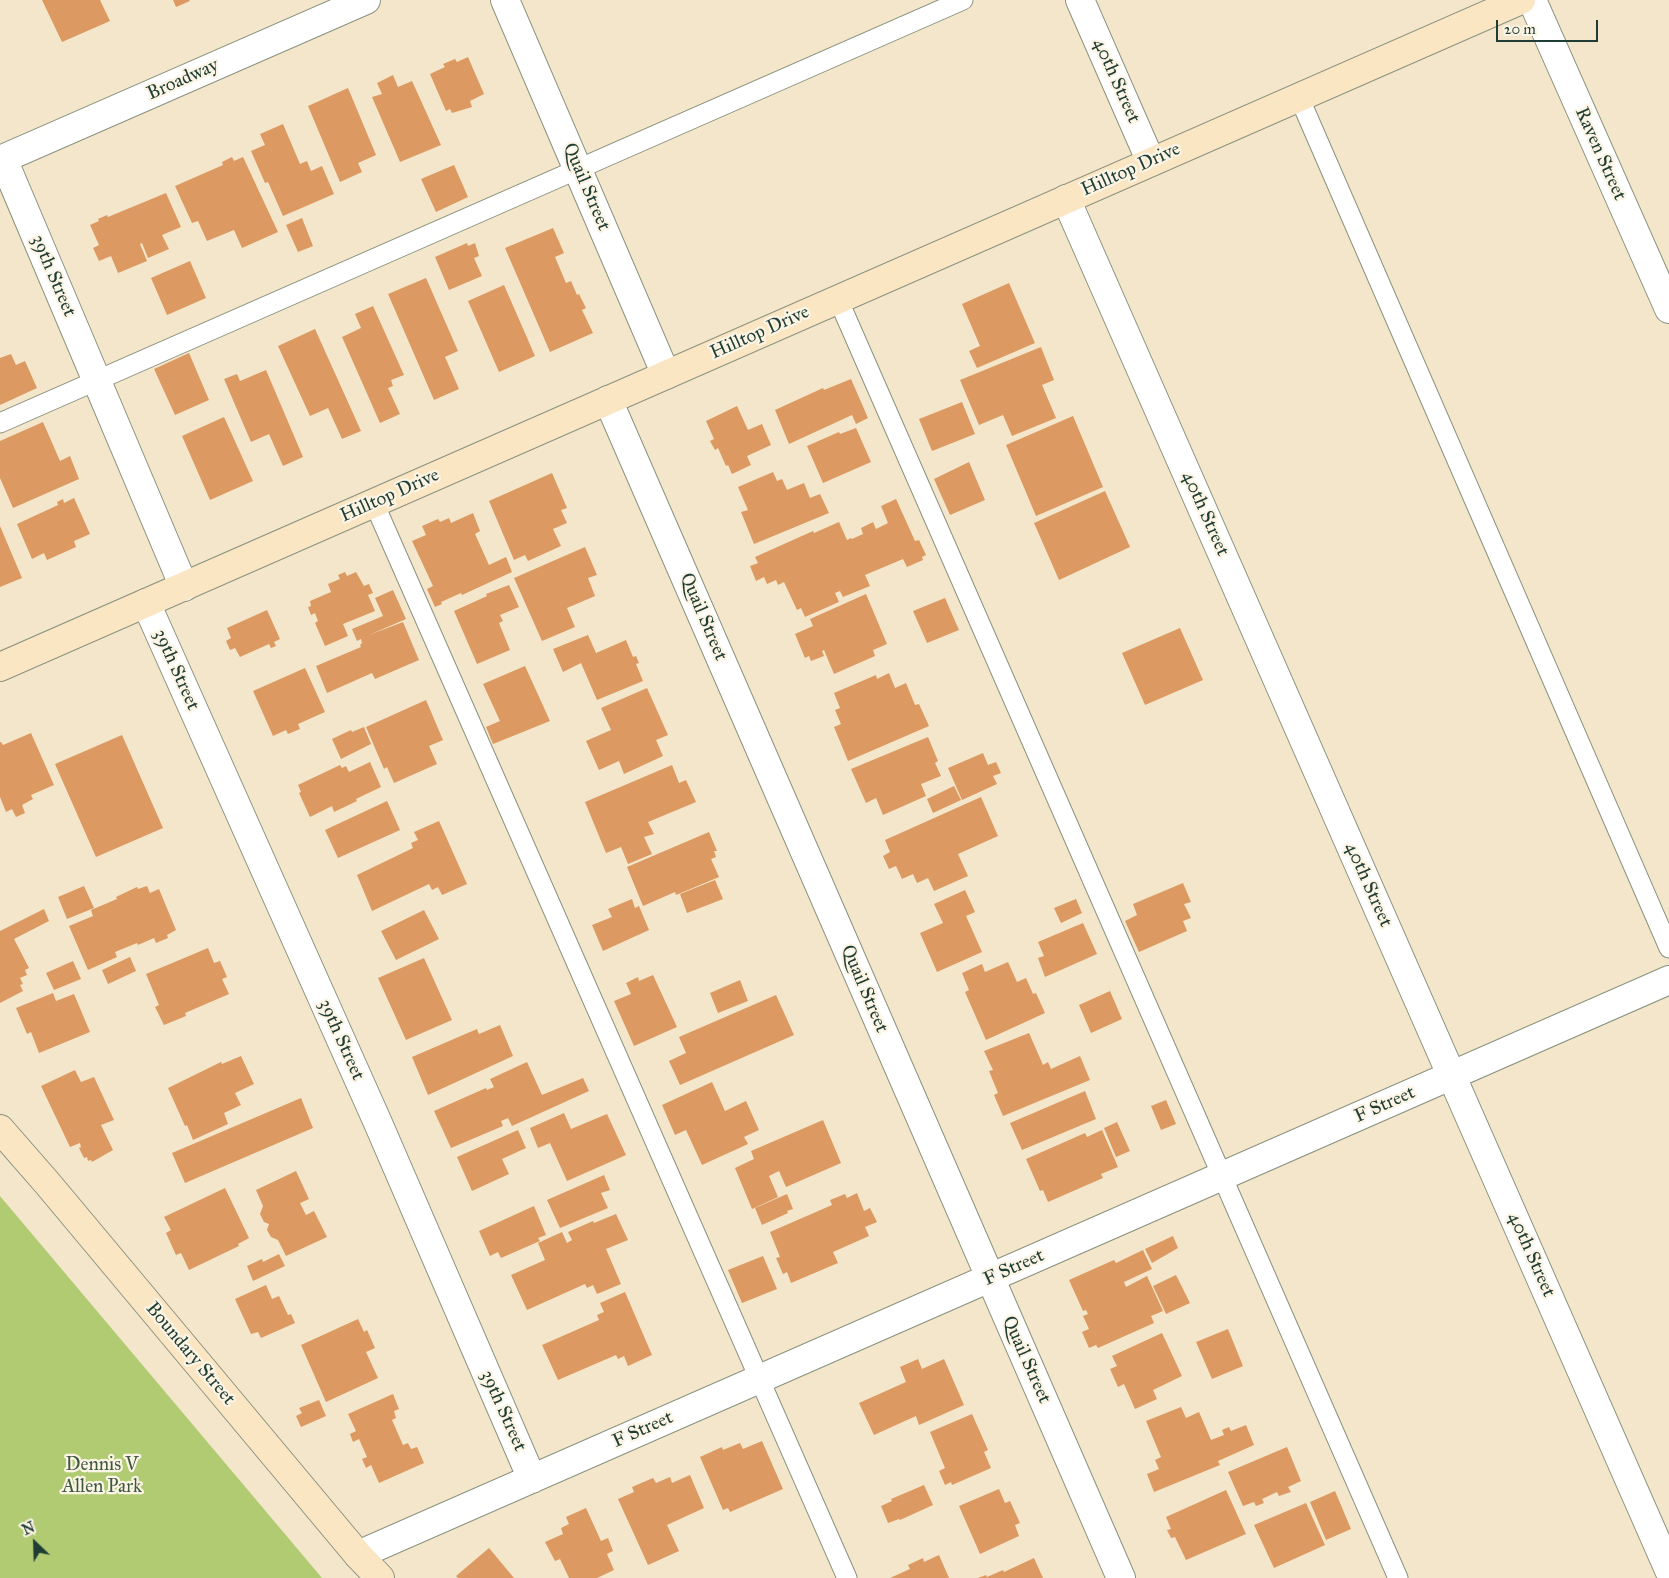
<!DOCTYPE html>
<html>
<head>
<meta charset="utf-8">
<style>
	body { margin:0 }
	#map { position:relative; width:1669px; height:1578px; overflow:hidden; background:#f4e6ca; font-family:"IM FELL Great Primer",serif }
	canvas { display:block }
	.north { position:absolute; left:10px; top:1518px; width:50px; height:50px; -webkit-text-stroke:4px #fcf5e5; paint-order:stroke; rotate:336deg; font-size:14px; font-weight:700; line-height:20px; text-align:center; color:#1f3d34 }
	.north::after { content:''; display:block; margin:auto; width:18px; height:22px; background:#1f3d34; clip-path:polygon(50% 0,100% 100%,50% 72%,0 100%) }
	.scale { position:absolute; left:1496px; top:20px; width:102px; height:22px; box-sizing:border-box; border:2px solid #1f3d34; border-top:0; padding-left:6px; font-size:15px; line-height:18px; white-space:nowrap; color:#1f3d34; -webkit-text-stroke:4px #fcf5e5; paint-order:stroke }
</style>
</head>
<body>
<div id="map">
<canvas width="1669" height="1578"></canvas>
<div class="north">N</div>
<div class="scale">20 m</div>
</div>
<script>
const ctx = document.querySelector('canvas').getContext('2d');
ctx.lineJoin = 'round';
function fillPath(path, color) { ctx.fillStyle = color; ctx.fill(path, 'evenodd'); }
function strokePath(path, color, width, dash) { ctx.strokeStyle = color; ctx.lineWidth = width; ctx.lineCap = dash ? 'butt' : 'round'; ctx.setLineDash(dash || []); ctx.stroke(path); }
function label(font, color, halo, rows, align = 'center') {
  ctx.font = font + ' "IM FELL Great Primer",serif'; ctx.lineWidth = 4.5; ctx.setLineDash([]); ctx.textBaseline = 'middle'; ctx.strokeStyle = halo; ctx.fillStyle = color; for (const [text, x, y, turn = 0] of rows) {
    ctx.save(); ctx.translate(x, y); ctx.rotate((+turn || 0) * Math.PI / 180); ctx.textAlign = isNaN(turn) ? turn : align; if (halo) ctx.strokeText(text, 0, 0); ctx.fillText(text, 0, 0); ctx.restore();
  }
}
fillPath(new Path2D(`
	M0,1196L322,1578H0Z`), '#b0cb72');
fillPath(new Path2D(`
	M42,0H100L110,21L62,42Z
	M173,0H189L190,1L176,7Z
	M468,57L484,94L470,101L472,107L452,113L450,109L446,111L430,74L445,67L443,64L455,59L457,62Z
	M393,75L398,87L412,81L441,145L400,162L372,97L382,94L377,83Z
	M348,88L376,155L358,163L362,172L340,182L308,106Z
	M283,124L300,164L307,161L311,171L322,166L334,194L283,216L268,182L265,183L251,151L265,145L260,134Z
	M232,157L234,161L243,157L278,232L242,248L234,230L207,241L198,221L192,223L175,186L223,165L222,162Z
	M454,165L468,197L436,212L421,179Z
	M166,193L181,227L162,235L169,249L148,258L142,243L140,244L147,261L118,273L111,256L99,261L93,248L99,245L90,225L99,221L98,219L107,215L108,217Z
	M302,218L313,246L298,252L286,225Z
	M553,228L564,253L555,257L566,283L571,281L577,295L579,294L586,308L582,310L593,333L550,352L505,248Z
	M467,243L468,246L475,243L479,256L474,258L482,276L449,290L435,257Z
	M190,261L206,298L167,315L151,278Z
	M426,278L458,351L445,357L459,389L434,400L388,294Z
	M1009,283L1035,343L977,368L969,351L980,346L962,304Z
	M504,285L535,356L499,372L468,301Z
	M373,306L404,375L391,380L393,386L388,388L400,414L380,423L342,337L361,328L355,314Z
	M315,329L361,431L342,439L328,408L310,416L278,346Z
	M1041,347L1054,380L1042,385L1056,418L1012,436L1003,415L979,425L960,380Z
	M189,353L209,400L175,415L154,369Z
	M11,354L16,365L25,361L37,388L0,405V358Z
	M266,370L303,457L283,466L269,434L251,442L224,379L237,374L240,381Z
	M851,379L868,418L856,424L852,415L789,444L775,410L823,388L824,390Z
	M962,402L975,434L932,451L919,419Z
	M737,406L748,430L762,424L771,445L747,456L751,465L732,474L728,465L726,466L718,448L715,450L710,441L714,439L706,421Z
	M1073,416L1103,487L1036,516L1006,445Z
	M224,417L253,481L210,500L182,436Z
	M43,422L60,461L70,456L79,479L13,508L0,478V441Z
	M856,428L871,462L823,483L807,446L839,432L840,434Z
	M969,462L985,500L950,515L934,479Z
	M773,472L777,481L782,479L787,490L804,483L810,498L820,494L829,513L754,544L741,512L748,510L738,487Z
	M552,473L567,508L561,510L567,523L553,529L561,546L528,561L525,555L514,560L489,501Z
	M1105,491L1130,547L1059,580L1034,523Z
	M74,498L90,534L74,541L76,547L47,560L44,553L32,559L17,524L58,505L57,502L63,499L64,503Z
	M896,499L915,541L919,540L926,555L922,557L923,560L907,567L903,559L865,575L870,586L843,597L840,591L835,593L839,602L805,617L801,608L797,610L784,582L778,585L776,580L767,584L764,577L756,581L750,566L758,563L755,557L813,531L814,533L839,522L847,540L851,538L852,539L863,534L861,528L873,522L876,529L888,523L881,506Z
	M473,513L480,531L475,534L489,565L506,557L512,572L462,595L461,593L441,602L442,604L435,607L427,589L433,586L412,541L426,535L422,526L438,519L440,522L449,518L451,523Z
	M0,526L22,578L0,587Z
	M585,547L597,575L588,578L595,596L567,608L575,627L542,641L514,578Z
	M345,572L347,576L356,572L364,586L369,584L373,593L368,595L375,611L343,624L348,636L325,646L315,623L318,621L315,613L311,615L308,607L311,606L310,601L331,592L328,584L340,579L338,575Z
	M509,585L519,607L500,615L503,621L499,623L510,650L477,664L454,611L487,596L486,594Z
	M393,590L406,619L369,635L403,622L419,660L375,679L372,673L327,693L316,666L361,647L360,645L362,643L361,639L357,641L352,629L383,616L375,598Z
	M866,594L887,644L873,650L875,656L834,674L824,650L822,651L824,656L811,661L809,656L805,658L795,634L813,626L810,619Z
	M945,598L959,630L927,643L913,611Z
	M267,610L280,639L274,642L276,646L271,648L269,644L240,657L235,648L230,650L226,641L231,638L227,628Z
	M1180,628L1203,680L1145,705L1122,653Z
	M588,635L596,653L626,640L633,657L636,656L639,663L636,664L643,681L597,700L581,663L563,672L553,649Z
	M525,666L550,721L493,744L486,727L500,721L483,684Z
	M305,668L325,712L298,724L300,729L288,734L286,730L273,736L253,691Z
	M889,673L895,688L906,683L915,705L919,704L929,726L848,761L834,727L841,724L835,710L840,708L834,693L876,675L877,679Z
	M647,688L668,735L656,740L663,756L624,774L619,761L599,770L586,741L611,730L601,708Z
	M426,700L443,740L429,746L437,764L394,783L387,767L384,769L366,727Z
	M364,727L371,744L341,759L332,739L351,730L352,732Z
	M31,733L54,785L31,795L33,799L22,805L25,813L16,817L12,809L6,812L0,797V742H1L3,745Z
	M122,735L163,828L96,857L55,764Z
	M928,737L938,761L935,763L941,776L921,784L926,796L883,815L876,798L866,803L851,769Z
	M983,753L988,765L996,762L1001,773L993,776L997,784L962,800L948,768Z
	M370,762L381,787L356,799L357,801L334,812L332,806L310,817L299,793L301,792L298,785L340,765L342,768L346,766L349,772Z
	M672,765L679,783L686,780L696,802L648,822L654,834L644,837L652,854L628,864L621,847L606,853L585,802Z
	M954,786L961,800L933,813L927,799Z
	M981,797L998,836L958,854L968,876L934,891L928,878L917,883L913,874L902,879L896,866L889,869L883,856L890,852L885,840Z
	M387,801L400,830L338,858L325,830Z
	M439,821L467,884L442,895L438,887L432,890L429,884L372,911L357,875L413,848L411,843L418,840L414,832Z
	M709,832L717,851H714L716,857L711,859L719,877L676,895L675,892L643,906L627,867Z
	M715,880L723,899L687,913L680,894Z
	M1183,883L1191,902L1184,904L1191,918L1183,921L1187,931L1139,952L1125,921L1137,915L1133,904Z
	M84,886L94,908L67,919L58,897Z
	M147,886L150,893L159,889L176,930L167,935L168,938L156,943L154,938L138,945L137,943L115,952L117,957L88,970L69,926L93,916L91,910L117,899L116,897L137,887L138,889Z
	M965,890L975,912L966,916L982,952L937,972L920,933L943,923L934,904Z
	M632,899L635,908L639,906L649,930L603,951L592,925L612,917L608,909Z
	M1076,899L1082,913L1061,923L1054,908Z
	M44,909L49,921L14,939L29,968L25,970L27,975L20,978L23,984L20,985L23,991L0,1003V931Z
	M424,910L439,939L396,960L381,931Z
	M1083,923L1097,954L1045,977L1038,958L1044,956L1038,942Z
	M208,948L214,963L220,961L227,977L222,979L229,994L185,1013L186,1016L164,1025L155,1007L159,1005L146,974Z
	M130,957L136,971L108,984L102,970Z
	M424,958L452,1020L406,1040L378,978Z
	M73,961L81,979L54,990L46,973Z
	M1008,962L1017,982L1026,978L1033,994L1036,993L1045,1013L986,1040L965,992L969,990L962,973L982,964L985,972Z
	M653,975L677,1027L634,1046L614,1001L631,994L626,983L638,977L639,981Z
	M740,980L748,1001L718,1013L710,993Z
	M1110,991L1122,1019L1091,1033L1079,1005Z
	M53,993L56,1001L74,994L90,1032L39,1053L31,1032L27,1034L16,1008Z
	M776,995L794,1035L680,1085L669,1061L686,1053L679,1037Z
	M500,1025L513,1056L428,1095L412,1057L477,1029L479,1034Z
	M1029,1033L1043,1065L1048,1062L1051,1069L1080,1056L1090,1080L1003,1116L994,1095L998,1093L989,1071L993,1070L984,1051Z
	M241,1056L254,1084L235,1093L241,1105L224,1113L228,1124L193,1140L187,1125L185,1126L168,1088L221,1062L222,1064Z
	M527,1062L542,1095L583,1078L589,1091L512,1126L508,1118L501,1121L503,1126L451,1148L434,1111L486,1088L487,1090L494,1087L490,1079Z
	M75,1070L81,1082L94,1077L114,1120L101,1125L113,1150L92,1162L91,1160L88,1161L87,1157L84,1158L79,1148L81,1147L80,1143L70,1147L41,1086Z
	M712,1082L725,1111L746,1101L759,1130L744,1137L748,1144L702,1165L686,1130L675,1135L662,1105Z
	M1085,1091L1096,1119L1022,1150L1010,1123Z
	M301,1098L313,1128L185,1183L172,1153Z
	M1166,1100L1176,1124L1161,1130L1151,1106Z
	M564,1113L571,1129L607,1114L626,1155L567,1181L550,1143L538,1148L530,1128Z
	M823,1120L841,1163L786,1187L779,1171L769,1176L778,1197L752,1209L735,1168L754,1159L751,1151Z
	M1117,1122L1130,1151L1116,1157L1104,1128Z
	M518,1130L526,1148L502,1159L509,1174L472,1191L457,1157Z
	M1102,1130L1118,1167L1101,1174L1103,1178L1048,1202L1043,1190L1040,1191L1026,1159L1085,1133L1087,1137Z
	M296,1171L309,1199L300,1203L306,1215L314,1211L327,1237L286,1256L278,1240L271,1237L267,1230L269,1224L264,1222L260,1214L263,1206L256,1190Z
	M604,1175L610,1190L601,1193L608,1208L560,1228L547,1200Z
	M225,1188L249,1238L238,1244L239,1246L189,1270L181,1253L176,1255L166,1233L171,1230L164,1217Z
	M857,1193L864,1211L870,1208L877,1222L865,1227L869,1236L833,1252L838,1263L791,1283L787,1272L783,1274L776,1258L780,1257L770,1232L832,1205L830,1200L845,1194L847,1198Z
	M787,1194L793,1209L787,1211L788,1213L762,1225L755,1208Z
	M534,1206L546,1235L538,1238L540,1241L501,1258L498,1252L490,1256L479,1231Z
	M616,1214L628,1240L606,1249L621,1284L597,1294L593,1285L587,1288L585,1284L527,1310L511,1275L545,1260L538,1243L562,1232L567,1243L572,1240L568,1232L593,1221L594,1223Z
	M1173,1236L1178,1248L1152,1263L1145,1249Z
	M1143,1250L1152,1269L1124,1282L1126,1287L1147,1276L1163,1311L1151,1316L1154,1323L1098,1348L1096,1345L1089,1348L1082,1332L1089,1329L1083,1316L1088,1314L1086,1310L1083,1311L1069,1280L1114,1260L1116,1263Z
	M279,1254L285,1266L253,1281L247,1266L262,1259L263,1262Z
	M763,1256L777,1289L742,1303L728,1270Z
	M1176,1275L1190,1303L1166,1314L1153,1286Z
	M266,1285L272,1299L279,1296L288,1315L291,1314L295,1323L261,1338L258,1332L251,1334L235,1299Z
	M625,1292L652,1355L628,1366L624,1356L618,1359L616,1355L558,1380L542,1345L599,1320L597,1315L604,1312L600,1303Z
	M358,1319L364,1332L367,1330L375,1348L366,1352L378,1378L326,1402L301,1345Z
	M1228,1329L1243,1366L1212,1379L1196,1342Z
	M1162,1333L1182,1376L1153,1390L1157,1399L1135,1409L1124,1384L1118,1387L1110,1369L1117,1366L1112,1356Z
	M918,1359L922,1369L944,1359L964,1405L919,1425L916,1416L874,1435L859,1403L906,1382L900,1367Z
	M393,1394L399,1409L394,1411L396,1418L392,1420L403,1445L408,1443L411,1449L417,1447L424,1463L379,1483L371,1465L366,1468L362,1459L367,1457L359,1439L353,1442L350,1434L356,1431L348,1414Z
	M319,1400L326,1416L301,1427L296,1416L302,1413L299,1408Z
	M1181,1407L1186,1418L1199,1412L1211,1440L1224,1435L1222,1430L1229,1427L1231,1431L1246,1425L1254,1445L1218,1461L1220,1465L1154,1492L1147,1474L1159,1469L1155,1460L1161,1457L1146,1421Z
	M972,1414L988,1450L984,1452L991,1468L952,1485L951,1482L945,1485L939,1471L945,1468L930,1432Z
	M762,1441L783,1489L730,1512L728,1508L723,1510L700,1457L722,1447L723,1450L740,1443L743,1449Z
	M1287,1447L1301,1481L1288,1487L1291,1492L1279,1496L1277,1492L1262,1499L1264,1503L1256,1506L1254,1502L1243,1506L1228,1472Z
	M690,1475L704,1508L667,1525L679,1551L648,1565L618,1499L634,1492L632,1487L653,1478L656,1483L670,1477L672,1483Z
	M924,1485L933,1505L900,1520L899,1519L888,1523L881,1506L892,1501L891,1499Z
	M999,1489L1005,1503L1010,1501L1020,1523L1015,1525L1019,1536L980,1554L959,1506Z
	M1226,1490L1246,1534L1186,1560L1175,1537L1171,1538L1167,1530L1171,1529L1166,1517Z
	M1335,1491L1351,1529L1326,1540L1310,1502Z
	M1306,1503L1325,1545L1274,1568L1254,1525Z
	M586,1508L601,1541L608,1538L613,1551L607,1554L614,1570L597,1578H569L560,1559L555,1561L545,1542L563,1534L561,1528L569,1524L566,1517Z
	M489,1548L514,1578H458L456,1576Z
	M939,1555L949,1578H890L910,1569L908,1565L923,1558L924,1562Z
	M1034,1558L1043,1578H978L986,1575L987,1577L1003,1570L1004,1572Z`), '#dc9961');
const lane = new Path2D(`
	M1299,97L1669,948
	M838,299L1398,1578
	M0,423L963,0
	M374,503L847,1578`);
const street = new Path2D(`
	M505,0L666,375
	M1080,0L1151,162
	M1532,0L1669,309
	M3,159L184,587
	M0,160L366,0
	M1066,199L1669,1570
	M608,400L1121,1578
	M146,603L378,1123L532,1479
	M358,1555L1669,980`);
const secondary = new Path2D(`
	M0,667L1521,0
	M0,1129L48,1184L358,1555L380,1578`);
strokePath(lane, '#8a927f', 21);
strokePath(street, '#8a927f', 30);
strokePath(secondary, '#8a927f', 30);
strokePath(lane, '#fff', 19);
strokePath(street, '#fff', 28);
strokePath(secondary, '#fbe6c4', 28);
label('19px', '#1f3d34', '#fcf5e5', [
	["Broadway",183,80,-24],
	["40th Street",1116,81,66],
	["Raven Street",1600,154,66],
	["Hilltop Drive",1131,170,-24],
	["Quail Street",586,187,67],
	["39th Street",53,276,67],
	["Hilltop Drive",760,333,-24],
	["Hilltop Drive",390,496,-24],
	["40th Street",1205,514,66],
	["Quail Street",703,617,67],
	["39th Street",176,670,66],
	["40th Street",1368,885,66],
	["Quail Street",864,989,67],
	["39th Street",341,1040,66],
	["F Street",1385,1105,-24],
	["40th Street",1531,1255,66],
	["F Street",1014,1268,-24],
	["Boundary Street",190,1354,50],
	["Quail Street",1026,1360,66],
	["39th Street",503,1411,66],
	["F Street",643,1430,-24]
]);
label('19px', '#3c5940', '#fcf5e5', [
	["Dennis V",102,1465],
	["Allen Park",102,1487]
]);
</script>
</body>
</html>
